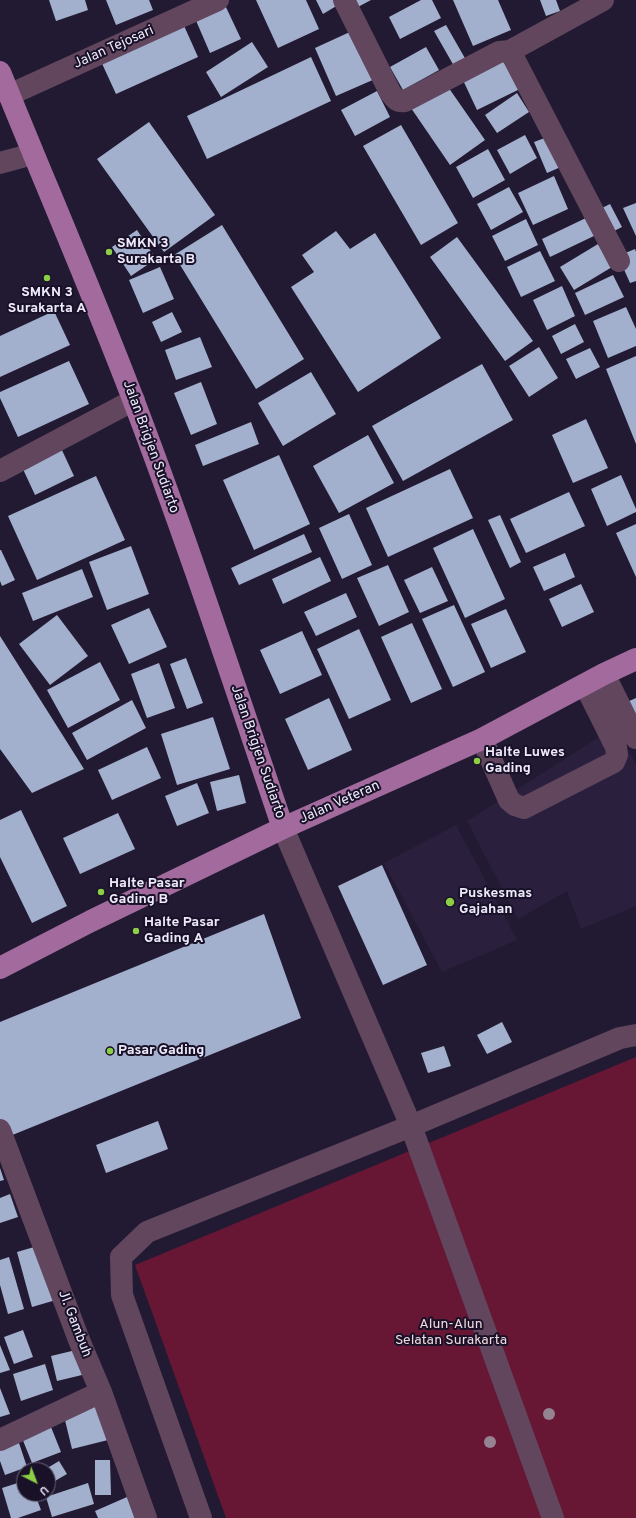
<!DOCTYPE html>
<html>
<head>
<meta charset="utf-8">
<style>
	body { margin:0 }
	#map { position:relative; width:636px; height:1518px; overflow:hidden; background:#221a32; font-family:Overpass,sans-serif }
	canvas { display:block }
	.north { position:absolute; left:16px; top:1462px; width:40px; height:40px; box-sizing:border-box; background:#181128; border:1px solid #6e687c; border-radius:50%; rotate:138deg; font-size:11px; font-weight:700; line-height:16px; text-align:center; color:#eeeafb }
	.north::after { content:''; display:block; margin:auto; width:14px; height:18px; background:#8cce45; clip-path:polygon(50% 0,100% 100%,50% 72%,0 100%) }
</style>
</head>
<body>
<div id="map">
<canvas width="636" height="1518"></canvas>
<div class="north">U</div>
</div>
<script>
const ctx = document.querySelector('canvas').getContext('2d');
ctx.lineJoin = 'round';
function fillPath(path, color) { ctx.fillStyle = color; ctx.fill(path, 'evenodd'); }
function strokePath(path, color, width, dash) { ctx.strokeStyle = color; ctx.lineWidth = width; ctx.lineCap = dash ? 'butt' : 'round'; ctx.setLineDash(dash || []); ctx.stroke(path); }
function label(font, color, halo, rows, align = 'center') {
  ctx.font = font + ' Overpass,sans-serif'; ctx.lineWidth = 4; ctx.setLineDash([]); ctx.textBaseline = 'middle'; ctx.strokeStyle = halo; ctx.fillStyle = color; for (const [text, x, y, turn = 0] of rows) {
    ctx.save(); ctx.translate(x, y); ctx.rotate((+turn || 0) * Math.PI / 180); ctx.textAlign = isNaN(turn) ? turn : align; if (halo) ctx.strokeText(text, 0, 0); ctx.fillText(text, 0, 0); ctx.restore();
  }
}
fillPath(new Path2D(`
	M615,727L636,764V906L581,929L567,891L518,919L467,821Z
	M456,825L517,940L442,972L384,863Z`), '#2a203e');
fillPath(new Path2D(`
	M636,1057V1518H226L135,1265Z`), '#671734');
fillPath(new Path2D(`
	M49,0H85L88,10L56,21Z
	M106,0H149L153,10L116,25Z
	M256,0H306L319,29L278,48Z
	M316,0H335L338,5L323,14Z
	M352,0H371L356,8Z
	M421,0H432L441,18L400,39L389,17Z
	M453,0H498L511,30L473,46Z
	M540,0H556L560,11L546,16Z
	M224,3L241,39L210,53L194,16Z
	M181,19L198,57L116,94L99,57Z
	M446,25L466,60L454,66L434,31Z
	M352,31L375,79L336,96L315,48Z
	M252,42L268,67L221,97L206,72Z
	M426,47L439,70L403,90L390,67Z
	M509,56L524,87L477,110L462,78Z
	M311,57L331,101L207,159L187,116Z
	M446,84L485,140L450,165L411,108Z
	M377,91L390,117L355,136L341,110Z
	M517,93L529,112L497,133L485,115Z
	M149,122L215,215L164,252L97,159Z
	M401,125L458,223L421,245L363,146Z
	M525,135L537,158L510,174L497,150Z
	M550,136L563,166L547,173L534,142Z
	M488,149L505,180L473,198L456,167Z
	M554,176L568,209L533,225L518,193Z
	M509,187L523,212L491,230L477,204Z
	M636,203V236L623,208Z
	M610,204L622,227L606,235L594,212Z
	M588,217L596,235L550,257L542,239Z
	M526,219L538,245L505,261L492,236Z
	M222,225L304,359L256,389L174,255Z
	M137,230L156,259L131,276L112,247Z
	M336,231L350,249L375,233L441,338L358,392L291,287L314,272L302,255Z
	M457,237L533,341L505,361L430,257Z
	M598,244L612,267L574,290L560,267Z
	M635,249L636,252V281L630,283L618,256Z
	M540,251L555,281L521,297L507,267Z
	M160,267L174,299L143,313L129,280Z
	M613,275L624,297L585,315L575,293Z
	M562,286L575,316L547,330L533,300Z
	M626,307L636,329V346L608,358L593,321Z
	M54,311L70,345L0,377V336Z
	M172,312L182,332L161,342L152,322Z
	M575,324L584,342L561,354L552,336Z
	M200,337L212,367L176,380L165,350Z
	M539,347L558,378L529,397L509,366Z
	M590,348L600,367L576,379L566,359Z
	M636,356V444L606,369Z
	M69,361L89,404L18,437L0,398V392Z
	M482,364L513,420L403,481L372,426Z
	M311,372L336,414L283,446L258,403Z
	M201,382L217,424L191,435L174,393Z
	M586,419L608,468L573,483L552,435Z
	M251,422L259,444L203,466L195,445Z
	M368,435L394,483L339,513L313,466Z
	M61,448L74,476L35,495L22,467Z
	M279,455L310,524L254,550L223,480Z
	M450,469L473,518L388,557L366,508Z
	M621,475L636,509V512L607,526L591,489Z
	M96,476L125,540L37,580L8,516Z
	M569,492L585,526L526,553L510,519Z
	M349,514L372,565L342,579L319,528Z
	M500,515L521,562L510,568L488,520Z
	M636,524V577L616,533Z
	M473,529L505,599L465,618L433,548Z
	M304,534L312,552L239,585L231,568Z
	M131,546L149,594L107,610L89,562Z
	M0,550H1L15,580L2,586L0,581Z
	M565,553L575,577L544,591L533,567Z
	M320,557L331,581L283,604L272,579Z
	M388,565L409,612L379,626L357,578Z
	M432,567L448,601L420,613L404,580Z
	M82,569L93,597L33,621L22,593Z
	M581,584L594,612L562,627L549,599Z
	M346,593L357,617L316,636L304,612Z
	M454,605L485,672L453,687L422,619Z
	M149,608L167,647L129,664L111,625Z
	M506,609L526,652L491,668L471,624Z
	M57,615L88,656L50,685L19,644Z
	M412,623L442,689L411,703L381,637Z
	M359,629L391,700L349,719L317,649Z
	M302,631L322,675L280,694L260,650Z
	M0,636L84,769L32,793L0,749Z
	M186,658L203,703L187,709L170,664Z
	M100,662L120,700L68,728L47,690Z
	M159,663L175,708L147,718L131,674Z
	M329,698L352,750L308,770L285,719Z
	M636,698V719L627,702Z
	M132,700L146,728L87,760L72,733Z
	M213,717L230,769L177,785L161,734Z
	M147,747L161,778L112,800L98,770Z
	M239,775L246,803L217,811L210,782Z
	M197,783L209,813L177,826L165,796Z
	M21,810L67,906L32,923L0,857V820Z
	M118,813L135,849L80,874L63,838Z
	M382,865L427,965L383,985L338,886Z
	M264,914L301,1018L5,1138L0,1124V1022Z
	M502,1022L512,1042L487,1054L477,1035Z
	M444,1046L451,1066L428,1073L421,1053Z
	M158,1121L168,1149L106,1173L96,1145Z
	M0,1168L4,1180L0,1181Z
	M10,1194L18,1217L0,1223V1198Z
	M41,1245L56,1300L32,1307L17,1252Z
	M9,1257L24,1309L8,1314L0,1285V1260Z
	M23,1330L33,1357L14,1364L4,1337Z
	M0,1345L10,1370L0,1373Z
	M76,1350L82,1375L57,1381L51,1356Z
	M45,1364L53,1390L21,1401L13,1374Z
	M0,1388L10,1414L0,1417Z
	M99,1404L108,1440L72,1449L63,1412Z
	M49,1422L61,1452L32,1463L20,1433Z
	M18,1440L27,1467L5,1475L0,1461V1447Z
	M95,1460H110L111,1495H95Z
	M59,1461L67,1474L48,1485V1470H44Z
	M24,1481V1494H35L41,1510L18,1518H11L2,1488Z
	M88,1483L94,1504L52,1517L46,1497Z
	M127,1497L135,1518H98L95,1511Z`), '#a2b0ce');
strokePath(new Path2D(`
	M344,0L390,92C395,99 397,102 405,101L499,52L510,51L603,0
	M510,51L619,261
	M9,95L218,0
	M0,163L33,154
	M0,471L134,400
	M604,674L636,738
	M482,739L509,800L515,805L524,808L614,762L617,755L616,747L585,685
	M283,828L411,1126L553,1518
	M0,1130L79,1340L101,1392L146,1518
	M0,1440L101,1392
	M201,1518L122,1295L121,1257L147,1232L411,1126L620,1038L636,1035`), '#61465e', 22);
strokePath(new Path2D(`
	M0,72C44,181 91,289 133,399C187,540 234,684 283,828
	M0,968L91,921L283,828L482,739L604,674L636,659`), '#a36b9d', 22);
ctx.fillStyle = '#958391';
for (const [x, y] of [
	[549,1414],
	[490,1442]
]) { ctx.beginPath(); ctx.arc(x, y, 6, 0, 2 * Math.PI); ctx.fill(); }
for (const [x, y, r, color] of [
	[109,252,4,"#8cce45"],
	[47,278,4,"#8cce45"],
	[477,761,4,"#8cce45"],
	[101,892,4,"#8cce45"],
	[450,902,5,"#8cce45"],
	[136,931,4,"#8cce45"],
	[110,1051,4,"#8cce45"]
]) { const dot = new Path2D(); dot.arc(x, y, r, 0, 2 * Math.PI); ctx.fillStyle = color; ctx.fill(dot); strokePath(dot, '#181128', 1.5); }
label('14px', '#eeeafb', '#181128', [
	["Jalan Tejosari",114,48,-24],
	["Jalan Brigjen Sudiarto",150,447,70],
	["Jalan Brigjen Sudiarto",257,752,71],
	["Jalan Veteran",340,803,-24],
	["Jl. Gambuh",74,1324,69]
]);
label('bold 14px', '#eeeafb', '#181128', [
	["SMKN 3",117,244],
	["Surakarta B",117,260],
	["SMKN 3",47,293,"center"],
	["Surakarta A",47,309,"center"],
	["Halte Luwes",485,753],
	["Gading",485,769],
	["Halte Pasar",109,884],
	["Gading B",109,900],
	["Puskesmas",459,894],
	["Gajahan",459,910],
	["Halte Pasar",144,923],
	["Gading A",144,939],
	["Pasar Gading",118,1051]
], 'left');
label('14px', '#f3d9de', '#181128', [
	["Alun-Alun",451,1325],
	["Selatan Surakarta",451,1341]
]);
</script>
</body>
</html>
